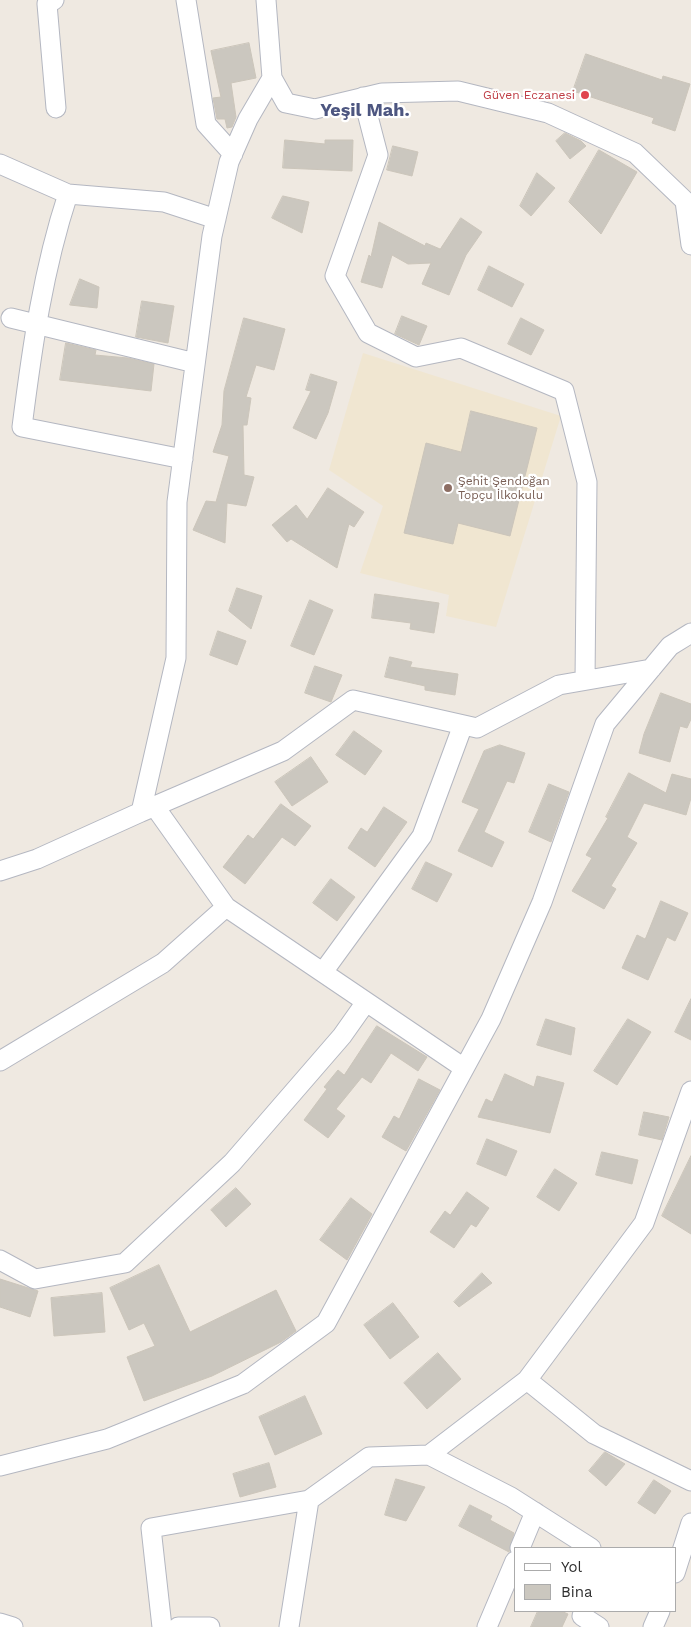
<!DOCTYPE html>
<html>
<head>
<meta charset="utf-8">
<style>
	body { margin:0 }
	#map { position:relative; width:691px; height:1627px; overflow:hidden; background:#efe9e1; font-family:"Work Sans",sans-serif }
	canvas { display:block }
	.legend { position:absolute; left:514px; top:1547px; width:162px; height:65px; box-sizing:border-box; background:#fff; border:1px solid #ababab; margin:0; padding:6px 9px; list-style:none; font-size:15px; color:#2e2e2e }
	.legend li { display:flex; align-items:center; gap:10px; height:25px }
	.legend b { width:25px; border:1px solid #ababab }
</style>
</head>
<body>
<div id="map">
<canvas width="691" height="1627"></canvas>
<ul class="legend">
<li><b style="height:6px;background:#fff"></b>Yol</li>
<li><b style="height:14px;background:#cbc7bf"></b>Bina</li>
</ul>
</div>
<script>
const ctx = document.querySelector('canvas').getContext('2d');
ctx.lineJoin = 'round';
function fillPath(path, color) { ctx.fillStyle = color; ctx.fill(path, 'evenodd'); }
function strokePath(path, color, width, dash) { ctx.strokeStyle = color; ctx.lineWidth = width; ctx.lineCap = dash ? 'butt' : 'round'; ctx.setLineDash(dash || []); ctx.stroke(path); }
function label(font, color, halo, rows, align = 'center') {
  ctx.font = font + ' "Work Sans",sans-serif'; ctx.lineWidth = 4.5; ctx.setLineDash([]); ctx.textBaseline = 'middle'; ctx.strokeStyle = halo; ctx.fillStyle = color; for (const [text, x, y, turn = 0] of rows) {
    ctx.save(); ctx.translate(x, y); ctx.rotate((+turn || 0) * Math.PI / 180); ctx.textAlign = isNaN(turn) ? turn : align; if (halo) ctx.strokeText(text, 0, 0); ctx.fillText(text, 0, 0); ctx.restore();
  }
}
fillPath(new Path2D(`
	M363,353L561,416L496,627L446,616L449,595L360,573L383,506L329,470Z`), '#f0e6d1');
const building = new Path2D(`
	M249,43L256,78L231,83L236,117L232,127L227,128L225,119H217L213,98L221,97L211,51Z
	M586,54L662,80L663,76L690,84L675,131L652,123L654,118L573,91Z
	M565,133L581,141L586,146L570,159L556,141Z
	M285,140L325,144V140H353L352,171L283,168Z
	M393,146L418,152L412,176L387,170Z
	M599,150L637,172L601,234L569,202Z
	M537,173L555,188L531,216L520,206Z
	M283,196L309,202L302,233L272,218Z
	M461,218L482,232L466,255L449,295L422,284L431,263L408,264L392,255L382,288L361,282L369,255L371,257L379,222L425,246L426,243L440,249Z
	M489,266L524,284L512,307L478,290Z
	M80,279L99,287L97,308L70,305Z
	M142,301L174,306L168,343L136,337Z
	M402,316L427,326L419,345L395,334Z
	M244,318L285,329L274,370L256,365L246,397L251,398L247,425H243L244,475L254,477L246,506L227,503L225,543L193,530L206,501L216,502L229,456L213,452L222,425L224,391Z
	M521,318L544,330L531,355L508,344Z
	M66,343L96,350L95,355L128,358L154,364L151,391L60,380Z
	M311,374L337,382L328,413L316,439L293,428L311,391L306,390Z
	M471,411L537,428L510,536L458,523L453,544L404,533L426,443L461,452Z
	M328,488L364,512L354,527L349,524L337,568L291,539L287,542L272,525L296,505L307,519Z
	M237,588L262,596L251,629L229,611Z
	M375,594L439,603L434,633L410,629L411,623L372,618Z
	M310,600L333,610L314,655L291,646Z
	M218,631L246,641L237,665L210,655Z
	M390,657L412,662L410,667L458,674L455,695L425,690V686L385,677Z
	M315,666L342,675L331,702L305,693Z
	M661,693L691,704V719L687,728L680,726L670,762L639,753L644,734Z
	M354,731L382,751L365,775L336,755Z
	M500,745L525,753L514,783L507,781L484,832L504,842L492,867L458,851L479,809L462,802L484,751Z
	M311,757L328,782L292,806L275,782Z
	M629,773L666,793L672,774L691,779V798L686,815L644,803L627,837L637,843L611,886L616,889L604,909L572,891L592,858L586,855L608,818L606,817Z
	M549,784L569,792L551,842L529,832Z
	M281,804L311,826L295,846L282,837L245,884L223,867L248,835L253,839Z
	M384,807L407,822L375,867L348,848L361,828L367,832Z
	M426,862L452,874L437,902L412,889Z
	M331,879L355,897L337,921L313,903Z
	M661,901L688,913L675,941L667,937L648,980L622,968L637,935L645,939Z
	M691,999V1040L675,1032Z
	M546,1019L575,1028L571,1055L537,1045Z
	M628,1019L651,1032L617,1085L594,1071Z
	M377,1026L427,1057L418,1071L391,1053L371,1083L362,1077L336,1109L345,1116L328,1138L304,1120L327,1089L324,1087L338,1070L344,1075Z
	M505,1074L534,1087L537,1076L564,1083L550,1133L478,1117L486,1099L492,1102Z
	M419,1079L440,1090L406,1151L382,1137L394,1116L399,1119Z
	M644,1112L669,1117L662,1140L639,1135Z
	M487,1139L517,1151L506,1176L477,1164Z
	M602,1152L638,1160L632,1184L596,1175Z
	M691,1156V1234L662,1216Z
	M555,1169L577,1183L559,1211L537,1197Z
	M236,1188L251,1204L226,1227L211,1210Z
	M467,1192L489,1208L476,1227L471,1224L454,1248L430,1232L445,1211L450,1215Z
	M351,1198L372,1214L347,1260L320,1240Z
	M159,1265L190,1332L276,1290L296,1331L281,1342L212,1376L144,1401L127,1357L155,1346L144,1323L129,1330L110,1288Z
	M482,1273L492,1283L459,1307L454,1302Z
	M0,1279L38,1291L30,1317L0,1307Z
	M102,1293L105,1332L54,1336L51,1298Z
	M393,1303L419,1337L390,1359L364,1325Z
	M438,1353L461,1379L427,1409L404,1383Z
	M305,1396L322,1434L275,1455L259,1417Z
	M605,1452L625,1464L606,1486L589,1471Z
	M269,1463L276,1487L240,1497L233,1474Z
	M396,1479L425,1487L406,1521L385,1515Z
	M654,1480L671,1491L655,1514L638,1503Z
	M470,1505L492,1516L490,1520L514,1533L509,1552L459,1526Z
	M538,1611H561L568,1614L562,1627H531Z`);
fillPath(building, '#cbc7bf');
strokePath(building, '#cbc5ba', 1);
const minor = new Path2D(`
	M54,0L47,4L56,108
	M186,0L206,124L233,154
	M272,78L286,103L315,109L382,93L458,91L548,113L635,153L685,201L691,245
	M363,97L378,155L335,276L368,333L416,357L461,348L564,391L587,482L585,680
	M0,164L68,194L164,202L216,219
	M68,194C43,270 32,348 22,427L183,459
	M11,318L195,363
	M155,807L226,907L464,1068
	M141,812L283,751L353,700L477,728L559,685L651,669
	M0,871L37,859L141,812L176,658L177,502L212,236L229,162L248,119L272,78L266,0
	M323,972L422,836L463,725
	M0,1061L163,963L226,907
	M0,1260L35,1279L125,1263L232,1163L342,1036L366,1002
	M527,1380L594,1434L691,1481
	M429,1455L511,1497L591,1548
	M0,1466L107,1439L243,1384L326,1323L491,1019L542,902L605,724L670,646L691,633
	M520,1548L535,1512
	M675,1573L691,1523
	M582,1616L599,1627
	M0,1623L13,1627
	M162,1627L151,1528L309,1500L369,1457L429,1455L527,1380L644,1223L691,1091
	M178,1627H210
	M289,1627L309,1500
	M487,1627L515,1561
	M653,1627L660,1611`);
strokePath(minor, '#b4b7c1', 21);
strokePath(minor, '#fff', 19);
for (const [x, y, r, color] of [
	[585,95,5,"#e0444e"],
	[448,488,5,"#8d6e63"]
]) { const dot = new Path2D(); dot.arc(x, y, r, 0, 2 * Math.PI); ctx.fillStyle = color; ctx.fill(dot); strokePath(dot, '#fff', 2); }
label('12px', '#be3a42', '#fff', [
	["Güven Eczanesi",575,95]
], 'right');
label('12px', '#785e54', '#fff', [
	["Şehit Şendoğan",458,481],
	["Topçu İlkokulu",458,495]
], 'left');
label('bold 18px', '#4d5680', '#fff', [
	["Yeşil Mah.",365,111]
]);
</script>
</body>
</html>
